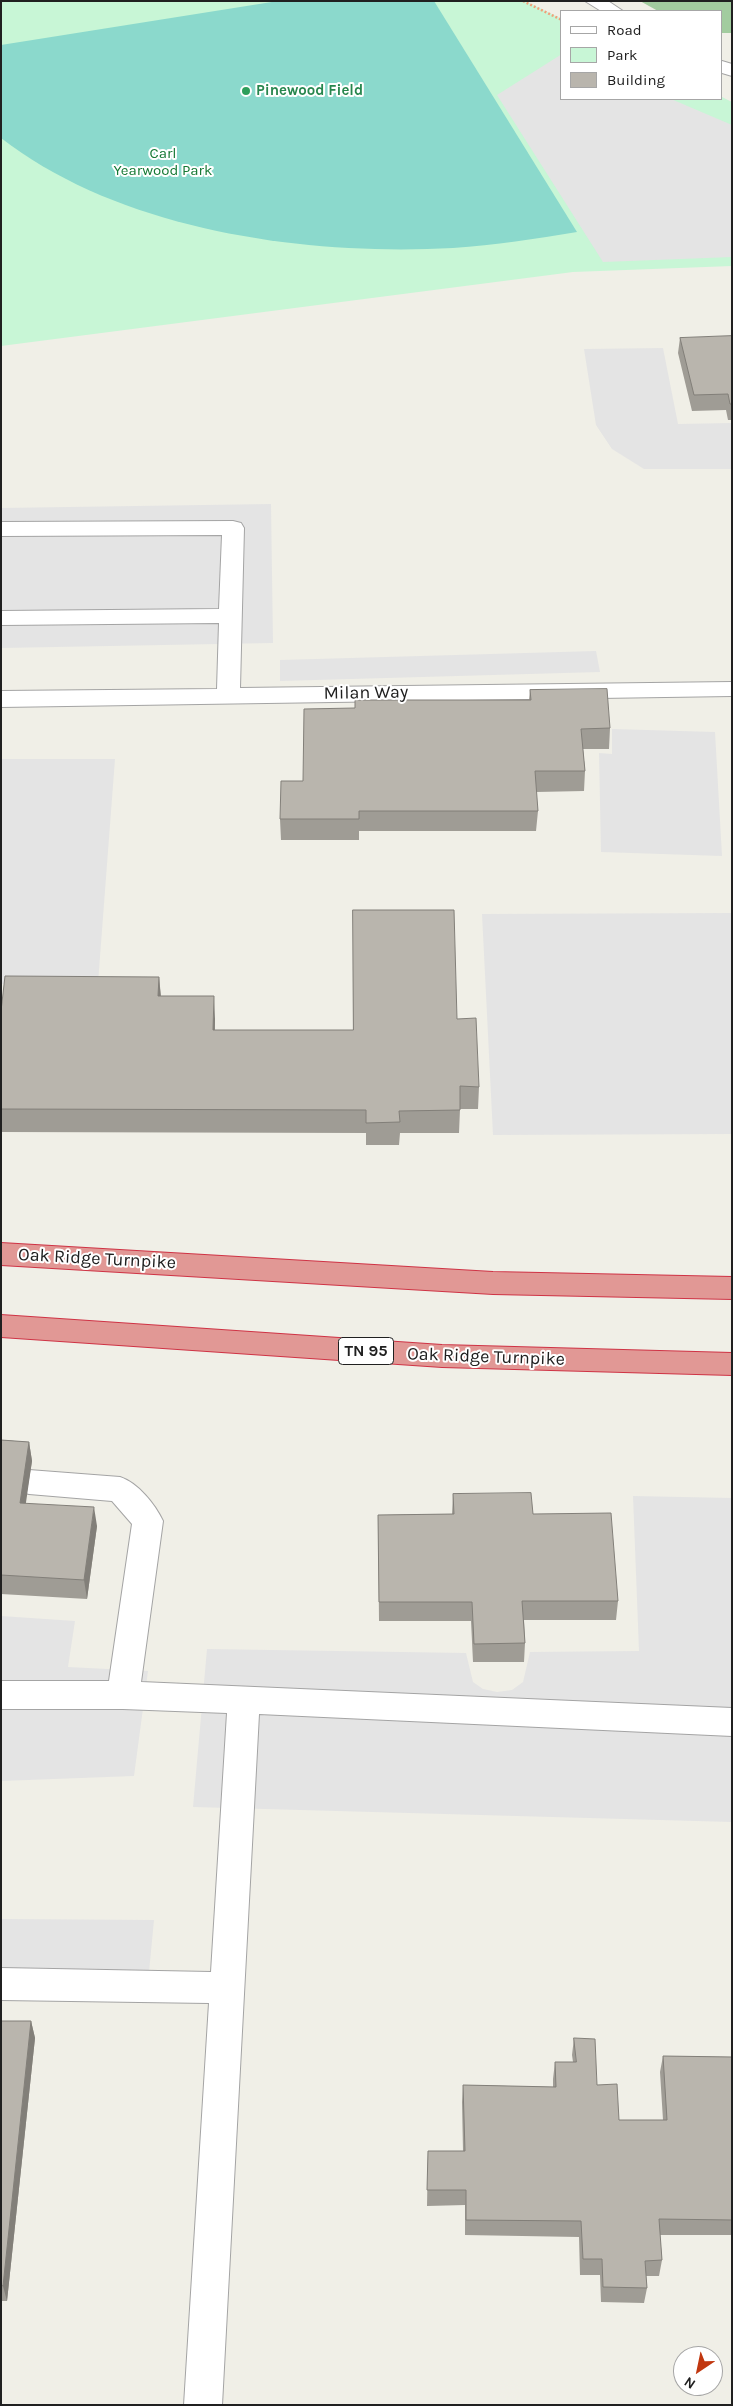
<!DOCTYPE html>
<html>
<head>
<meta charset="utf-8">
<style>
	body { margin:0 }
	#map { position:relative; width:733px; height:2406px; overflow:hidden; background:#f0efe7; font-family:Karla,sans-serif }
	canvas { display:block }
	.frame { position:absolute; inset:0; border:2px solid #202020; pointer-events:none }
	.legend { position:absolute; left:560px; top:10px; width:162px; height:90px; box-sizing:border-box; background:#fff; border:1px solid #a6a6a6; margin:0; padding:6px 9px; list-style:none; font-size:15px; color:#202020 }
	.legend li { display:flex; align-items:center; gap:10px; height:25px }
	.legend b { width:25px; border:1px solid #a6a6a6 }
	.north { position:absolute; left:673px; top:2346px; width:50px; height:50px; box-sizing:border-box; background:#fff; border:1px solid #a6a6a6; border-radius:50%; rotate:214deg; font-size:14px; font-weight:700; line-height:20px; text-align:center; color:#202020 }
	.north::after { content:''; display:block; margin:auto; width:18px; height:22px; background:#c1370f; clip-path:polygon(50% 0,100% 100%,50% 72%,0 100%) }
</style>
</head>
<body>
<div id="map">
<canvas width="733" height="2406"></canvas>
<div class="frame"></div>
<ul class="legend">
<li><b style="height:6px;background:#fff"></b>Road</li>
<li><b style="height:14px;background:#c8f6d6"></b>Park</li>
<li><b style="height:14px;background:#b9b5ad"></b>Building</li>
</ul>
<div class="north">N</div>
</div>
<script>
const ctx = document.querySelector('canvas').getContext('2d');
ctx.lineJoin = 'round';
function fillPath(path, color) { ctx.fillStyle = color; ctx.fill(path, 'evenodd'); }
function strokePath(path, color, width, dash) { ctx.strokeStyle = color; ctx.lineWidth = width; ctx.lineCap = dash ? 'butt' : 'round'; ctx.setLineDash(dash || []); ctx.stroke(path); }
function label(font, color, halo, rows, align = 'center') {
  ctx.font = font + ' Karla,sans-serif'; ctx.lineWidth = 4; ctx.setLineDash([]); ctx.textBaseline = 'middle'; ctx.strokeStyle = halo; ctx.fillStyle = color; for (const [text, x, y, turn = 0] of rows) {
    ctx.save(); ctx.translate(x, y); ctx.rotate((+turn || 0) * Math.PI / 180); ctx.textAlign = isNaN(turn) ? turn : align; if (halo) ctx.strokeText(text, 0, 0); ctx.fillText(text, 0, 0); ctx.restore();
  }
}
fillPath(new Path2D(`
	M640,1H732V33H722V11H658Z`), '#a2cc9f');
fillPath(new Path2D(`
	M1,1H525L562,19V99H722V97L732,102V266L573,272L1,346Z`), '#c8f6d6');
fillPath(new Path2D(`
	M278,1H434L577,232C536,239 495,245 453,248C305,256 121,231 1,138V45Z`), '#8bd9cc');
fillPath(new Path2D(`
	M562,54V99H671L732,125V257L603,262L497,95Z
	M663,348L678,424L732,423V469H644L612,449L596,425L584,349Z
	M271,504L273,643L1,648V508Z
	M596,651L600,672L280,681V660Z
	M612,729L715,732L722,856L601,852L599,753L612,754Z
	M1,759H115L98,983L1,984Z
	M732,913V1134L493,1135L482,914Z
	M633,1496L732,1498V1822L193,1807L207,1649L466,1653L473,1682L483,1689L497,1692L512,1690L523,1682L530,1652L639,1651Z
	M1,1616L75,1621L68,1667L148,1671L134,1776L1,1781Z
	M1,1919L154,1920L149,1972H1Z`), '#e4e4e4');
const minor = new Path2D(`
	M585,1H608L623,11H601Z
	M722,61L732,64V76L722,73Z
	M233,521L241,523L244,528L240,688L732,682V696L1,707V691L217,689L219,623L1,625V611L219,609L222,535L1,536V522Z
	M29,1470L120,1477C138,1483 155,1504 163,1521L141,1682L732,1708V1736L259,1714L222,2405H184L209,2003L1,2000V1968L211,1972L227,1713L123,1709H1V1681H109L132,1524L112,1501L29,1494L18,1491L14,1482L18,1473Z`);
const highway = new Path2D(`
	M1,1243L493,1272L732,1277V1299L493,1294L1,1265Z
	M1,1315L442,1345L732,1353V1375L442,1367L1,1337Z`);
strokePath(minor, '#a4a4a4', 2);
strokePath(highway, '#cf3345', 2);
strokePath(new Path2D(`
	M523,1L562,20`), '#f09f78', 2.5, [2, 2]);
fillPath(minor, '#fff');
fillPath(highway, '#e19895');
fillPath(new Path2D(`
	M732,336V420H728L726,410L692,411L678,353L680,338Z
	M530,690L610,728L609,749H583L585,771L584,791L536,792L538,811L536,831H359V840H281L280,819L303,781L355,708L529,700Z
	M159,977L161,996L215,1019V1030H353L457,1019L479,1087L478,1109H460L459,1133H400L399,1145H366V1133L1,1132V1011Z
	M1,1440L29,1442L32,1461L25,1504L97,1526L87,1599L1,1594Z
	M453,1494L533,1514L618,1601L616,1620H524L525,1643L524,1662H473L471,1621H379L378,1515L452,1514Z
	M1,2021H31L35,2038L7,2301H1Z
	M574,2038L597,2085L619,2120H663L660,2072L663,2056L732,2057V2235H660L662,2260L659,2276H646L647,2288L644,2303L601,2302L600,2275H580L579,2237L465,2235V2205L427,2206L428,2151H463L462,2102L463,2085L553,2087V2079L555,2062H573L572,2055Z`), '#9f9c95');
fillPath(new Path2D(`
	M159,977L161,1000L158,996Z
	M214,996L215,1019L214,1053L213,1030Z
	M29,1442L32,1461L23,1523L20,1503Z
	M94,1507L97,1526L87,1599L84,1580Z
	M31,2021L35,2038L7,2301L3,2286Z`), '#827f79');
const building = new Path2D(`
	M732,336V404H730L728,394L694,395L680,338Z
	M607,689L610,728L581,729L585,771H535L538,811H359V819H280L281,781H303L304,709L355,708V700H531L530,690Z
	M353,910H454L457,1019L476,1018L479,1087L460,1086V1110L399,1111L400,1122L366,1123V1110L1,1109V1011L5,976L159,977L158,996H214L213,1030H353Z
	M1,1440L29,1442L20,1503L94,1507L84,1580L1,1575Z
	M531,1493L533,1514L611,1513L618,1601H522L525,1643L474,1644L472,1602H379L378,1515L454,1514L453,1494Z
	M1,2021H31L3,2286L1,2285Z
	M574,2038L595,2039L597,2085L617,2084L619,2120H667L663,2056L732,2057V2220L659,2219L662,2260L645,2261L647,2288L603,2287L602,2259H583L581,2221L466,2220V2190H427L428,2151H465L463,2085L556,2087L555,2062H576Z`);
fillPath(building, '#b9b5ad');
strokePath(building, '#827f79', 1);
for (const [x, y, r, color] of [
	[246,91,5,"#2e9e5b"]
]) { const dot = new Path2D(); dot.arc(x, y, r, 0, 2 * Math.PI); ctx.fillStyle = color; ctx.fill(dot); strokePath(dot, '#fff', 2); }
label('bold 15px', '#27864d', '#fff', [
	["Pinewood Field",256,91]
], 'left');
label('15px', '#147833', '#fff', [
	["Carl",163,154],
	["Yearwood Park",163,171]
]);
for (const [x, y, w] of [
	[366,1351,55]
]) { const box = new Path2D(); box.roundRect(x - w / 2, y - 13.5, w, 27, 4); ctx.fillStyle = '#fff'; ctx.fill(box); strokePath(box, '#202020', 1); }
label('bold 16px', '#202020', null, [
	["TN 95",366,1351]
]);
label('18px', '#202020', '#fff', [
	["Milan Way",366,693,-1],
	["Oak Ridge Turnpike",97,1259,3],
	["Oak Ridge Turnpike",486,1357,2]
]);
</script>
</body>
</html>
